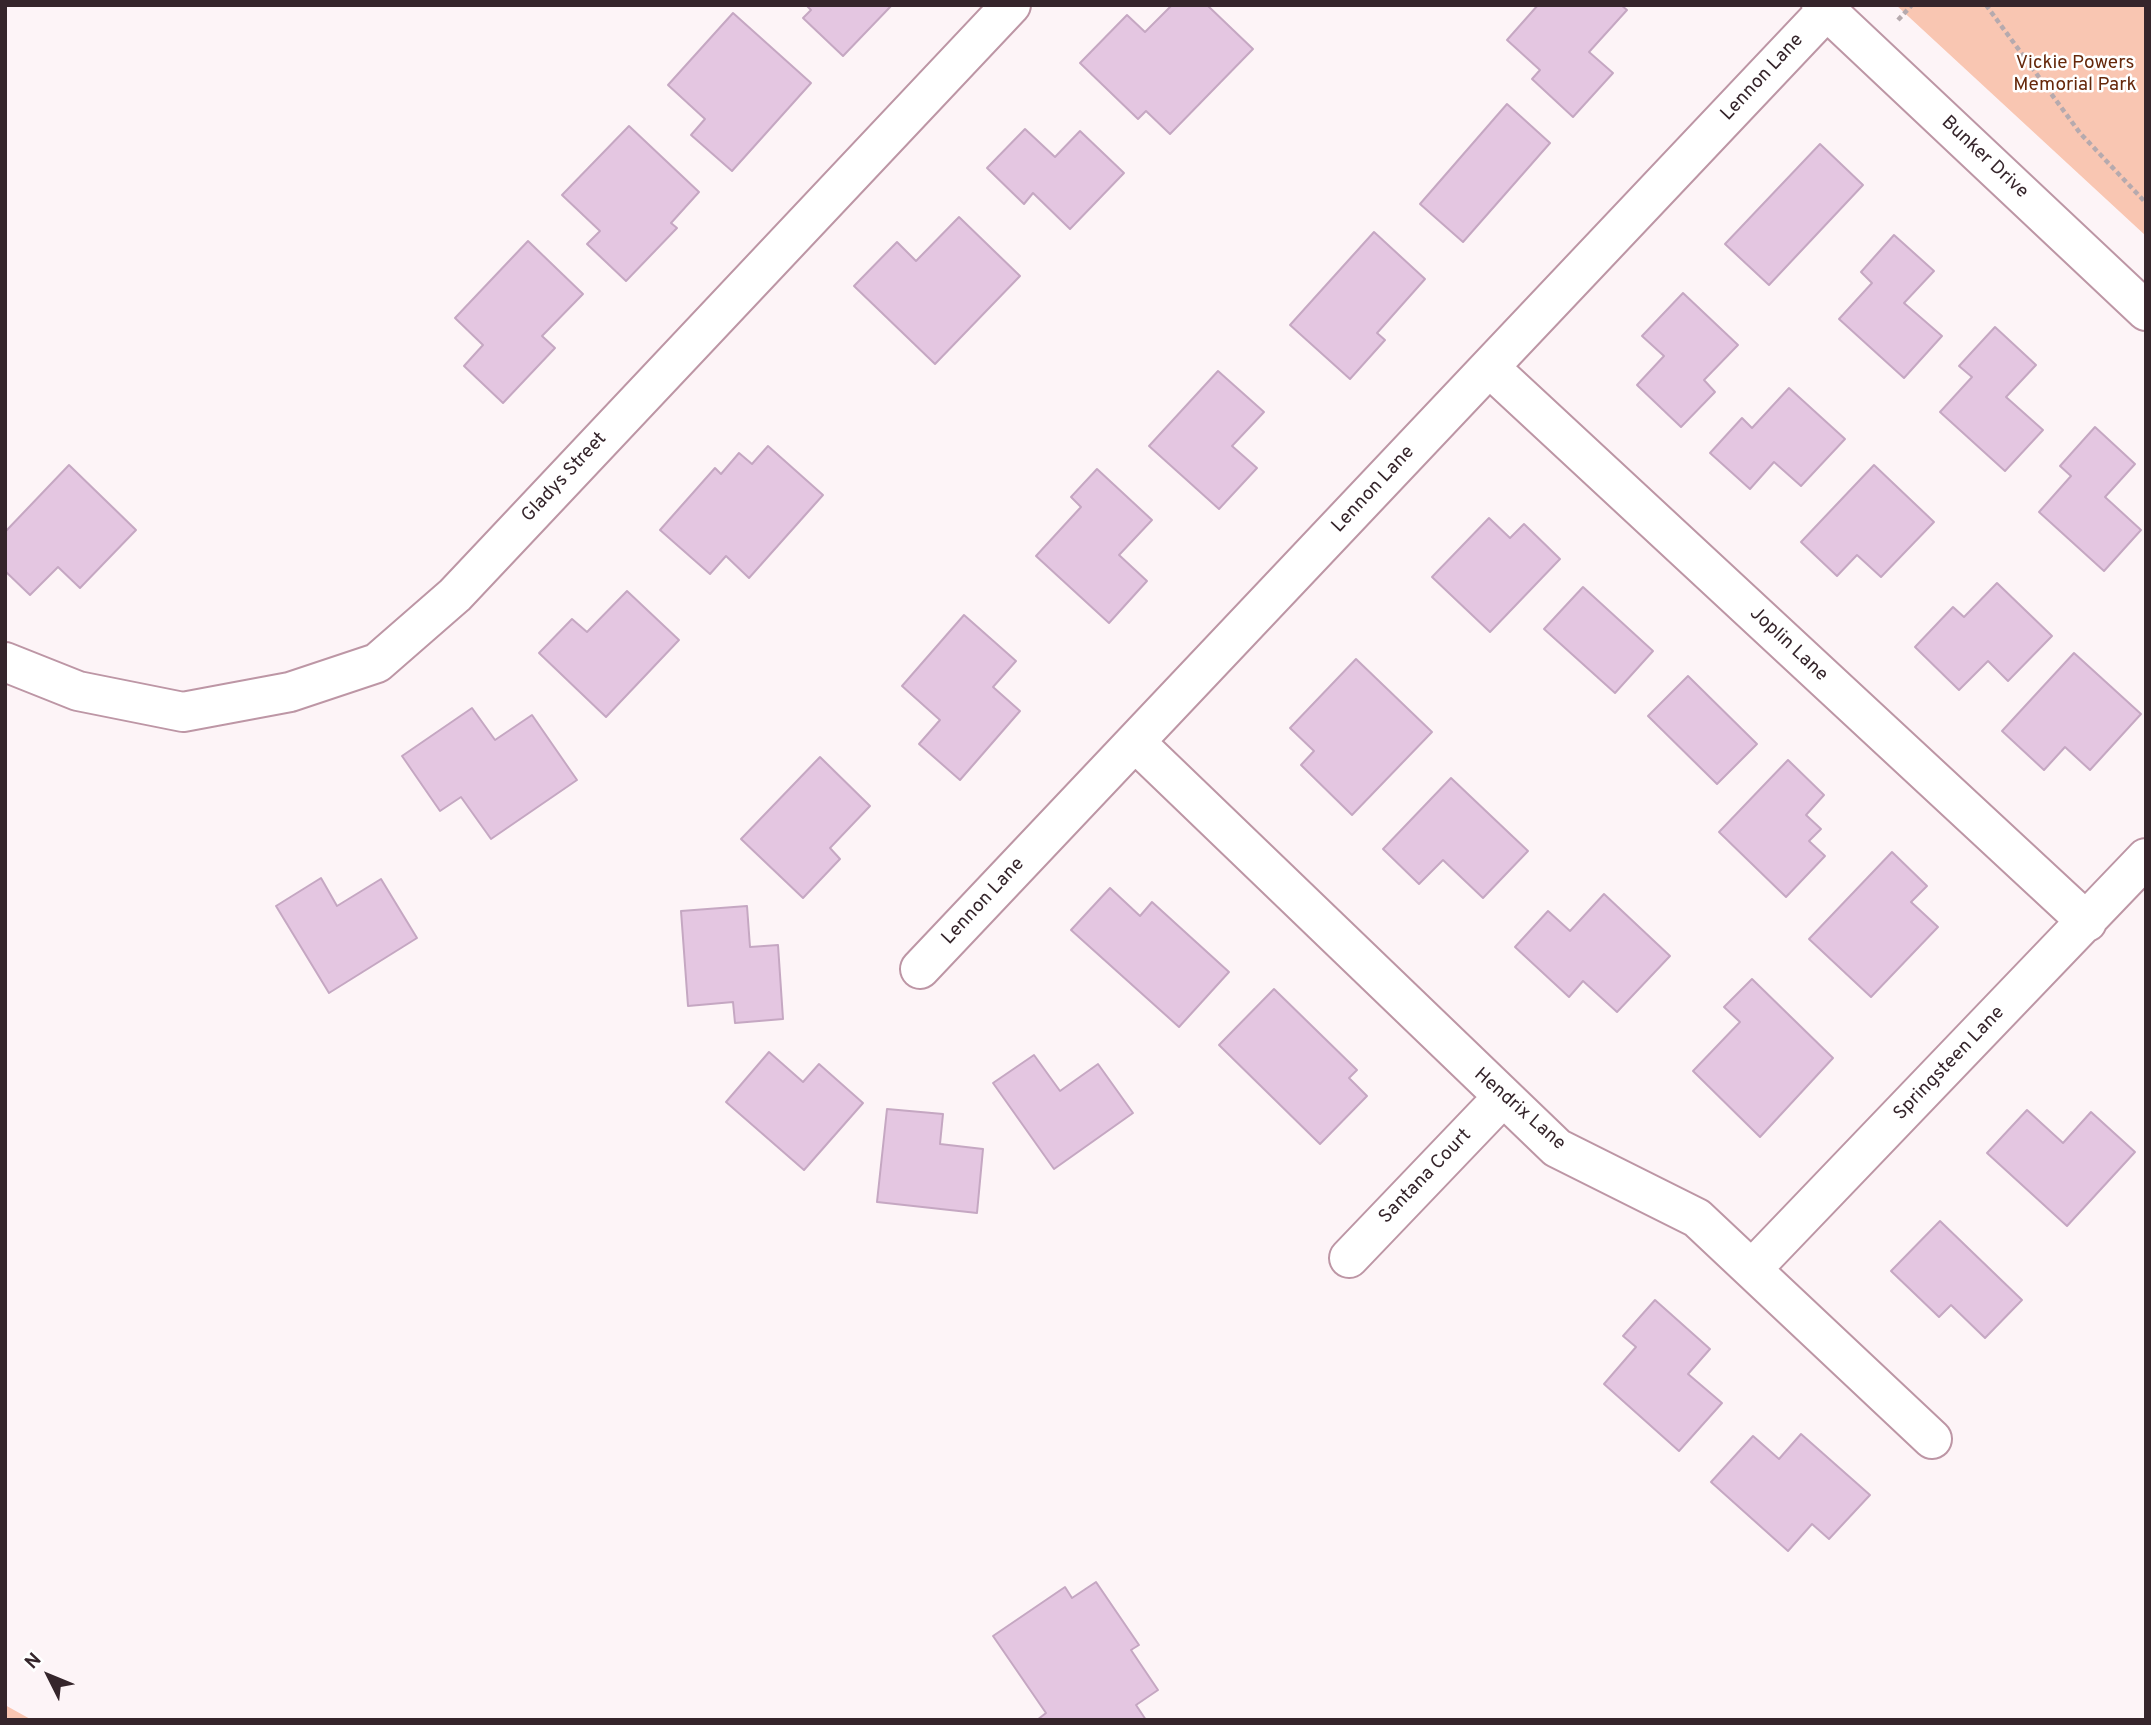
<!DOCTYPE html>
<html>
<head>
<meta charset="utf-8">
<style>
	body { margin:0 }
	#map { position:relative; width:2151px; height:1725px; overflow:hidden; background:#fdf4f7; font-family:Overpass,sans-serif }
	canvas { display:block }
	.frame { position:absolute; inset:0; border:7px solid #35252b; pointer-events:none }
	.north { position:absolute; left:14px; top:1641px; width:70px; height:70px; -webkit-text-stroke:5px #fff; paint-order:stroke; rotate:313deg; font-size:19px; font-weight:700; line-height:28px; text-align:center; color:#35252b }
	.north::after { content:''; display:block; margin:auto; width:24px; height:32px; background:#35252b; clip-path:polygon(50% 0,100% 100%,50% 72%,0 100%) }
</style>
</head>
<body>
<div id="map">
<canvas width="2151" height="1725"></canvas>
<div class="frame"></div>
<div class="north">N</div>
</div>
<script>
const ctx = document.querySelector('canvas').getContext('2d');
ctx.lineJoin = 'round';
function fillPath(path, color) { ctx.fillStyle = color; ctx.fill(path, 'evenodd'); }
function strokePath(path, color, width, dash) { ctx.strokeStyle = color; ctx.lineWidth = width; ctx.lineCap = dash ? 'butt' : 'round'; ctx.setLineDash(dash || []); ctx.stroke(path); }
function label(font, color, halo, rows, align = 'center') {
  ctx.font = font + ' Overpass,sans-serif'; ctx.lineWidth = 5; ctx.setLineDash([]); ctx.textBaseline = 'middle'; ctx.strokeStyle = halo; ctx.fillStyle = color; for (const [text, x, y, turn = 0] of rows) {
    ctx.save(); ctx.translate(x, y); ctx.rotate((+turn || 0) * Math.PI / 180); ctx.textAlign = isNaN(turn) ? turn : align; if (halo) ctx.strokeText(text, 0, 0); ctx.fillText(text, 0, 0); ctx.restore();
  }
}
fillPath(new Path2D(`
	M1896,5H2146V236Z
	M5,1705L32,1720H5Z`), '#f9c6b2');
const building = new Path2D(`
	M806,5H892L843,56L803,18L811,10Z
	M1172,5H1207L1253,49L1170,134L1146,111L1138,119L1080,63L1127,15L1145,32Z
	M1538,5H1621L1627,10L1589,52L1613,73L1573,117L1532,79L1540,70L1507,40Z
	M733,13L811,83L732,171L691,135L705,119L668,85Z
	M1507,104L1550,143L1463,242L1420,204Z
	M629,126L699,192L671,223L677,228L626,281L587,244L600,231L562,195Z
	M1025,129L1055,157L1080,131L1124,173L1070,229L1033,193L1024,204L987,168Z
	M1820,144L1863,185L1769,285L1725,244Z
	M959,217L1020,276L935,364L854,286L897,242L916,261Z
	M1374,232L1425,279L1377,333L1385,340L1350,379L1290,325Z
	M1894,235L1934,271L1904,303L1942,336L1904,378L1839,319L1872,283L1861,272Z
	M528,241L583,294L542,336L555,348L503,403L464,366L483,345L455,318Z
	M1683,293L1738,345L1704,380L1715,392L1681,427L1637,385L1664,356L1642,336Z
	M1995,327L2036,365L2006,397L2043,430L2005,471L1940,412L1972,377L1959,366Z
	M1218,371L1264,412L1232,446L1257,468L1219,509L1149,446Z
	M1789,388L1845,439L1801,486L1774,462L1750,489L1710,453L1742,418L1752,428Z
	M2095,427L2135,464L2105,497L2141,530L2104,571L2039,512L2071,476L2060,466Z
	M768,446L823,495L749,578L726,556L710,574L660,530L715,468L721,474L739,453L752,464Z
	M69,465L136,530L80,588L58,567L30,595L5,571V532Z
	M1874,465L1934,522L1881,577L1857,555L1837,576L1801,542Z
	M1097,469L1152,520L1119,555L1147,581L1109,623L1036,556L1081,507L1071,497Z
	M1489,518L1510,538L1524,524L1560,559L1490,632L1432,577Z
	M1997,583L2052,636L2008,681L1988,661L1959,690L1915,647L1953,607L1964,617Z
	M1583,587L1653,651L1615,693L1544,629Z
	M627,591L679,640L606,717L539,653L572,619L587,632Z
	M964,615L1016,661L993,687L1020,711L960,780L919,744L940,720L902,686Z
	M2074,653L2141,714L2090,770L2065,747L2044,770L2002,731Z
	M1356,659L1432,732L1352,815L1301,765L1314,751L1290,728Z
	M1688,676L1757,744L1717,784L1648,716Z
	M472,708L495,740L532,715L577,780L491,839L461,797L440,811L402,756Z
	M820,757L870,806L830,848L840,859L803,898L741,839Z
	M1788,760L1824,795L1806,815L1821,829L1809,841L1825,856L1786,897L1719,832Z
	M1451,778L1528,851L1483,898L1443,860L1419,884L1383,849Z
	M1892,852L1927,886L1911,902L1938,927L1871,997L1809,939Z
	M321,878L337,906L381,879L417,938L329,993L276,906Z
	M1110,888L1140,916L1152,902L1229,972L1179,1027L1071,930Z
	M1604,894L1670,956L1617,1012L1583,981L1569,997L1515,947L1548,911L1570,931Z
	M747,906L750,947L778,945L783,1019L735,1023L733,1002L688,1006L681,911Z
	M1752,979L1833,1058L1760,1137L1693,1071L1740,1022L1724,1007Z
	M1274,989L1357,1070L1349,1078L1367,1096L1320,1144L1219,1045Z
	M769,1052L803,1082L819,1064L863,1103L804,1170L726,1102Z
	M1034,1055L1060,1091L1098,1064L1133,1113L1054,1169L993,1083Z
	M887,1109L943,1114L940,1144L983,1149L977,1213L877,1202Z
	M2027,1110L2063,1143L2091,1112L2135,1152L2067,1226L1987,1153Z
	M1940,1221L2022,1300L1985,1338L1951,1305L1939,1317L1891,1271Z
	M1655,1300L1710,1349L1688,1374L1722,1403L1679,1451L1604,1384L1636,1347L1623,1336Z
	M1801,1434L1870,1495L1829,1539L1812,1524L1788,1551L1711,1482L1753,1436L1779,1459Z
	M1096,1582L1139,1645L1131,1650L1158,1690L1136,1705L1146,1720H1037L1046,1713L993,1636L1065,1587L1072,1598Z`);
fillPath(building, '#e4c6e1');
strokePath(building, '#c5a7c2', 2);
const minor = new Path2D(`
	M1821,5L2146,311
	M1490,368L2087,922
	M5,662L78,691L183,712L290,692L377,663L455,595L1011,5
	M1135,742L1557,1148L1697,1218L1932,1439
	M920,969L1827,10
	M1349,1258L1503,1097
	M1752,1269L2146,858`);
strokePath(minor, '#bd96a5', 42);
strokePath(new Path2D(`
	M1986,5L2080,133L2146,203
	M1898,20L1912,5`), '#b6aaae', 4.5, [5, 3.5]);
strokePath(minor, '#fff', 38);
label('19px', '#66280b', '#fff', [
	["Vickie Powers",2075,64],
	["Memorial Park",2075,86]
]);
label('19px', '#35252b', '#fff', [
	["Lennon Lane",1763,78,-47],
	["Bunker Drive",1984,158,43],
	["Gladys Street",565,478,-47],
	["Lennon Lane",1374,490,-47],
	["Joplin Lane",1788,645,43],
	["Lennon Lane",984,902,-47],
	["Springsteen Lane",1950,1064,-46],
	["Hendrix Lane",1519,1110,41],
	["Santana Court",1426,1177,-46]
]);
</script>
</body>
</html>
